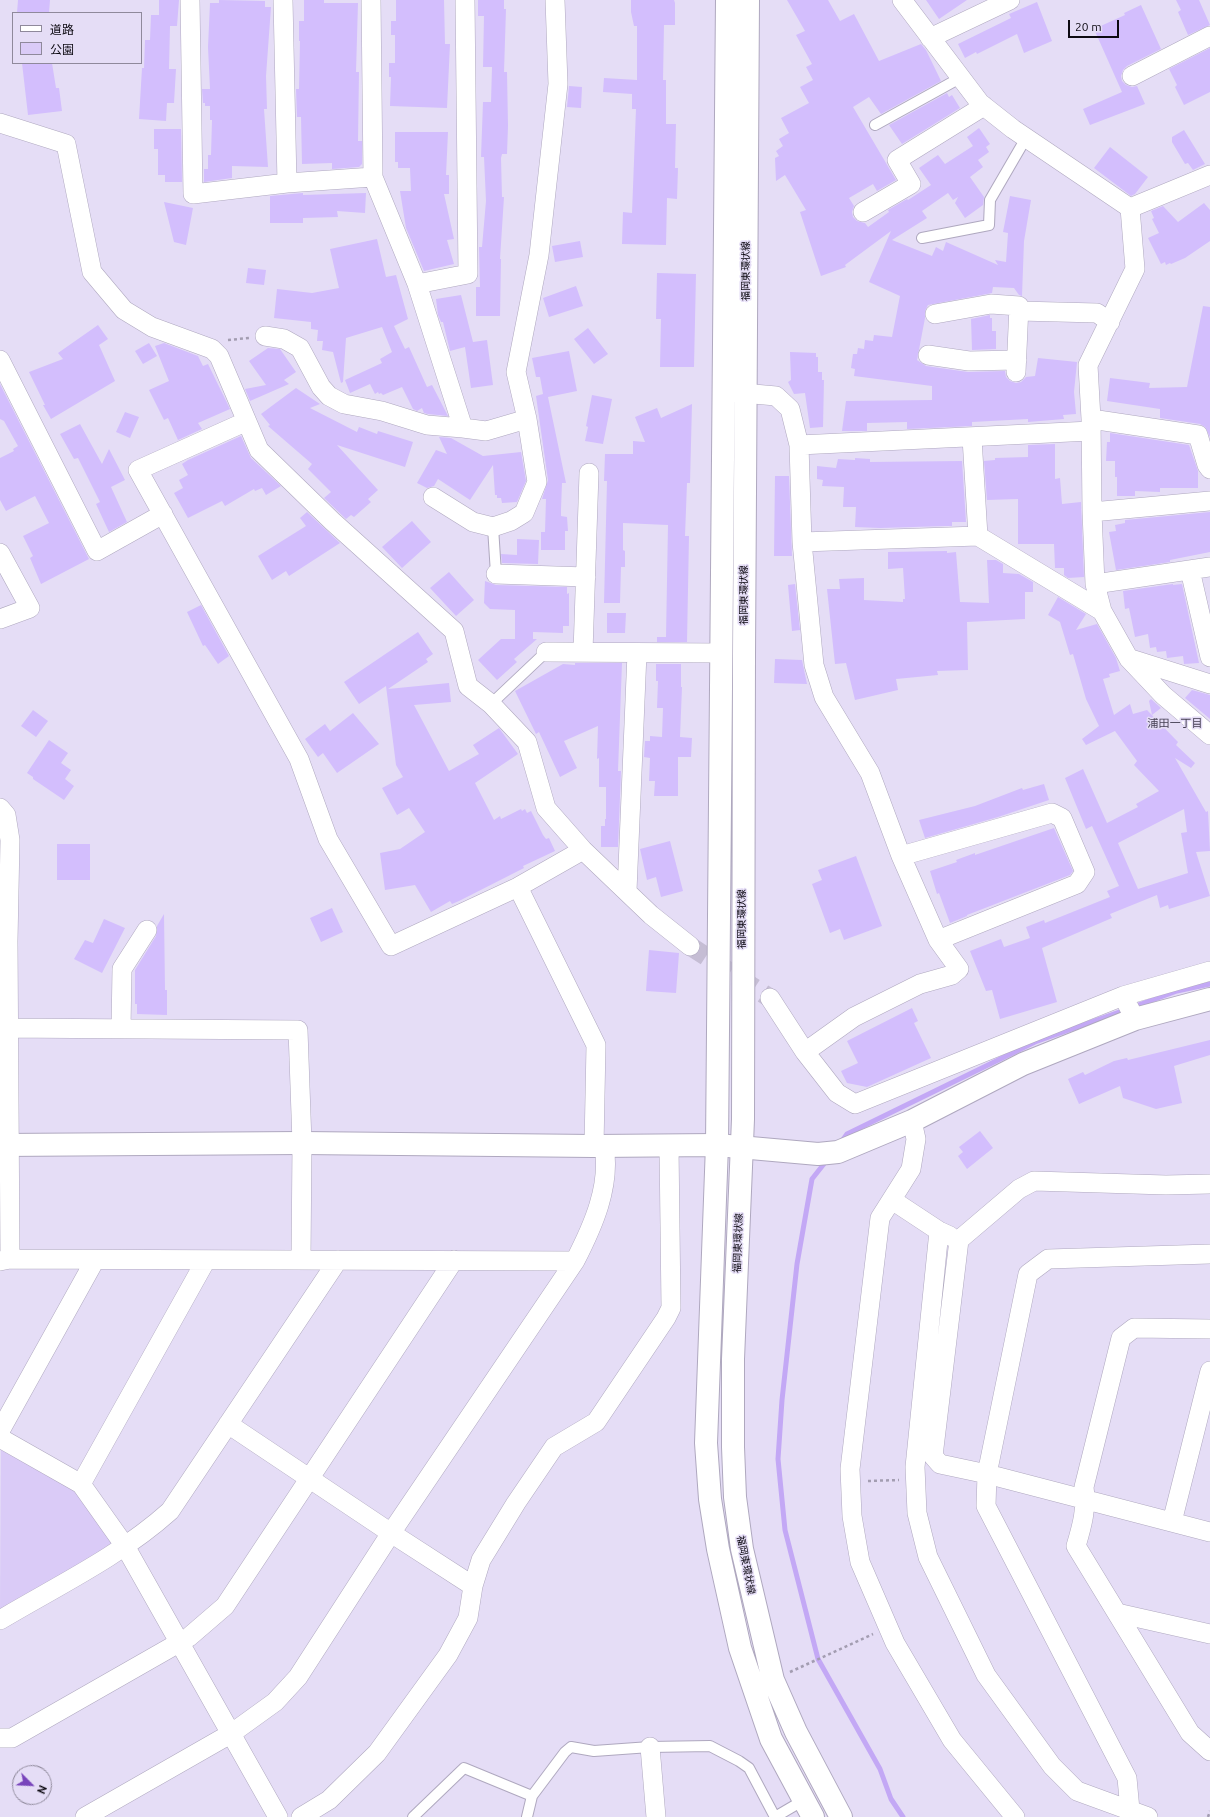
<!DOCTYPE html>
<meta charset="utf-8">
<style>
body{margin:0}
#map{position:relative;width:1210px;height:1817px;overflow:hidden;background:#e5ddf6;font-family:Ubuntu,"Noto Sans JP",sans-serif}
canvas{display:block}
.legend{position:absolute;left:12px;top:12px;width:130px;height:52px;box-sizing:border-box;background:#e5ddf6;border:1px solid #8f899b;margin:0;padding:5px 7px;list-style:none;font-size:12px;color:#0d0a12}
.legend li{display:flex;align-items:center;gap:8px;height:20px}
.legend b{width:20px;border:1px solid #8f899b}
.north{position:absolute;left:12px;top:1765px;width:40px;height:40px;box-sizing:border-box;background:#e5ddf6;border:1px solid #8f899b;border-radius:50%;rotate:114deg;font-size:11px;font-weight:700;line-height:16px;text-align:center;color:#0d0a12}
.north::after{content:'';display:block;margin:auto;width:14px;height:18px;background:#7844bb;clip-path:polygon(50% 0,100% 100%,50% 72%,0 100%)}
.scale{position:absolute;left:1068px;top:20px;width:51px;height:18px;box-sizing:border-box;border:2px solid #0d0a12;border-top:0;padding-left:5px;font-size:12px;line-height:14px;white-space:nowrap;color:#0d0a12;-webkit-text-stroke:3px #e5ddf6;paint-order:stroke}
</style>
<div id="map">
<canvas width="1210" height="1817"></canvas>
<ul class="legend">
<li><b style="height:5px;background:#fff"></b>道路</li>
<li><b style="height:11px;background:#dacbf7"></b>公園</li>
</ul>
<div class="north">N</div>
<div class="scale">20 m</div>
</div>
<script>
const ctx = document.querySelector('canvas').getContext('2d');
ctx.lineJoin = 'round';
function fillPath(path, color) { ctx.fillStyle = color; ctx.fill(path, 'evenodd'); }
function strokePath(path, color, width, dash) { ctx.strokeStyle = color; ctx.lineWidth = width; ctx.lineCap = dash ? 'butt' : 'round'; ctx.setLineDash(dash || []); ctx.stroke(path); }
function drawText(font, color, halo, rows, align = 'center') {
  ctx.font = font + ' Ubuntu,"Noto Sans JP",sans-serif'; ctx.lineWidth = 3; ctx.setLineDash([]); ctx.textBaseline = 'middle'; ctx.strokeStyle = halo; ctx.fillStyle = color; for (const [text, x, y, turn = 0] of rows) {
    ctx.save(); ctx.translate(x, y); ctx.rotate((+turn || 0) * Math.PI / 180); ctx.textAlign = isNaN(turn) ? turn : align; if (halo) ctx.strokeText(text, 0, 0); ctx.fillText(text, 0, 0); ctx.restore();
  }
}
fillPath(new Path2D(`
 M1,1450h8l68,38 36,55 -6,6 -107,61z`), '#dacbf7');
strokePath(new Path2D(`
 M1133,1007l44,-16 33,-7
 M842,1141l5,-7 188,-92 90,-32
 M827,1160l-15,19 -15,85 -15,136 -4,59 7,71 33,129 62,110 11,30 12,18`), '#c3a8f5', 5);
fillPath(new Path2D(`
 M18,0h32l-1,13h-32z
 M159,0h20l-2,26h-7l-1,43h7l-2,34h-7l-1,18 -27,-2 3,-51h2l1,-28h5l1,-25h8z
 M219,0l46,1v6h6l-5,69 1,33h-3l4,58 -36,-1v12l-28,4v-13h4v-14h3l1,-35h-2v-14h-5v-3h-2l-1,-14h8l-2,-42 2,-44h9z
 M304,0h20v3h34l-2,69h3l-1,69h4v23l-3,3 -27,2v-6l-30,1 -1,-47h-4l-1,-28h3l1,-48h-1v-20h5z
 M396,0h48l1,44h5l-3,64 -57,-2 1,-29h-2v-14h6v-28h-4v-14h5z
 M478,0h26v9h2l-2,63h3l1,54 -1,28h-5l-1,4 1,39h2l-4,62h1l-1,57h-24v-29h4l-1,-40h3l4,-46 -2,-44h-3l2,-55h8l1,-35h-9l1,-51h-6z
 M631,0h43l1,3v22h-11l-1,55h3v44h10l-1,44h3l-1,31 -10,-1 -1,47 -44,-1 1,-32 9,1 4,-104h-4v-15l-29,-2 1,-14 33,2v-54h-3l-3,-14z
 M787,0h41l12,21 14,-7 25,47 42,-17 5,6 15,31 -60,33 -12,-17 -16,10 43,73 -19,11 -4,-7 -24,14 5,8 -2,6 1,5 4,4 8,2 3,4 21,-15 -1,-2 19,-11 1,1 23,-15 -12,-17 19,-13 7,9 28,-18 -6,-9 12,-9 11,16 -4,3 3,5 -11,8 5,7 -13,10 14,20 -1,8 -18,13 -10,-15 3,-6 -5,3 -5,-7 -26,18 5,7 -35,22 40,16 4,-9 7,4 3,-9 52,23 -3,-5 11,2 2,-29 -5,-1 7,-36 21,4 -7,41 -2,55 -3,-1 -5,-7 -21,-1 -1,6 -64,12 -3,6v7l-8,42 9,6 42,6 37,-1 1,6 4,4 6,2 5,-1 5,-5 9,-1 3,-18 39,4 -3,30 2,22 -13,1 1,4 -36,3v-3l-56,3v4l-65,3v-7l-40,1v8h-25l4,-30 86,-1v-14l-78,-10 1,-7 -4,-1 2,-14h4l1,-6 6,1 1,-9 8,1 1,-6 18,2 8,-41 -31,-14 22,-51 -46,34 1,2 -25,9 -21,-64 6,-2 -21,-35 -9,6 -1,-23 4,-2 -3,-5 7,-5 -4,-7 10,-6 -8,-15 28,-15 -9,-16 13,-7 -7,-13 6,-3 -16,-29 9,-4z
 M926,0h41l-28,19z
 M1176,0h23l11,25 -22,10 -10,-23 3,-2z
 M1037,2l15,39 -28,12 -7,-19 -40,20 -1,-2 -11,6 -7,-14 53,-26 -2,-4z
 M1141,5l20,44 -34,17 -4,4 -2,6 1,5 4,4 6,2 5,-1 8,18 -55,21 -7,-16 39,-17 -28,-63 31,-14 -1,-2z
 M1210,48v44l-26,13 -9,-18 2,-2 -8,-16z
 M22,63h30l4,25h3l3,23 -34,4z
 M569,86l13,1 -1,21 -14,-1z
 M947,93l2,4 3,-2 8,13 -58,36 -13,-19z
 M154,129h27l1,53h-17v-7h-7v-26h-4z
 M1184,130l21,34 -12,6 -5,-7 -3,1 -13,-22v-5z
 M395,132h53l-2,43h3v19h-5l10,45 -7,1 7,24 -30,7 -18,-43 -6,-37h11l-1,-23h-12v-6h-3z
 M1110,147l38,30 -13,17 -4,2 -37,-28z
 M303,193v2l63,-2 -1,20 -28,-2 1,6 -35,1v5h-33v-27z
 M164,202l29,6 -7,37 -12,-3z
 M1204,203l6,7v31l-25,17 -14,6 -1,-1 -4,2 -1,-3 -4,2 -13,-26 11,-5 -7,-14 2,-1 -3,-7 12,-5 15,16z
 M377,239l9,38 10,-2 12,44 -14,7 11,23 4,-2 18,40 5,-2 16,31 -20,-2 -4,-1 -2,-5 -5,3 -4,-2 -11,-22 -19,8 -2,-2 -2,1 -1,-2 -3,2 -5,-10 -20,9 -5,-13 37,-17 -2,-4 12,-7 -10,-25 -36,11 -3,44 -2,1 -8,-31 -11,-2 1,-9h-6l1,-11 -7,-1v-7l-37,-4 3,-29 35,4 27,-5 -9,-39z
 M580,241l3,16 -28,5 -3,-16z
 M248,268l18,2 -2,15 -18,-2z
 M657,273l39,1 -2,93h-34l1,-48h-5z
 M576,286l7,20 -34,11 -6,-19z
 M461,295l12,47 14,-2 6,45 -22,3 -6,-41 -15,4 -7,-29h-2l-3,-7 -2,-16z
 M1203,306l7,1v130l-5,-10 -5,-3 -40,-6v-9l-53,-8 3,-23 40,5 -1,5 38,-1z
 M990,315v3h2v13h4v18l-24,1 -1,-31z
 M98,325l10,14 -9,6 16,36 -64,38 -8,-14h2l-16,-33 34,-13 -5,-6z
 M588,328l20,26 -14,10 -20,-25z
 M149,343l8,13 -14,8 -8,-13z
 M164,343l34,13 5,10 5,-2 22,45 -32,14 4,6 -24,11 -10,-22 -4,2 -15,-30 20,-9 -14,-35z
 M268,348l12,1 16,23 -12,8 5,4 -39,17 -5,-12 21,-4 -17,-24z
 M569,351l8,40 -29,6 18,86h-4l-1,26v7l6,1 1,14h-3v19h-24v-18h4l1,-33h-4l6,-19 -12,-84 7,-2 -3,-17h-4l-4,-19z
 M790,352l26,1v4h2v15h4v8h2l-1,47 -13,1 -5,-35 -11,1 -6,-12 3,-2z
 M0,384l89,175 -48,25 -11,-26 3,-2 -10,-20 26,-13 -14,-27 -29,15 -6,-11v-42l14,-7 -1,-2 5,-3 -14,-25 -4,-2z
 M296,388l24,16 -10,4 47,24 2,-5 18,7 1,-3 35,11 -8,25 -68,-22 41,45 -10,9 3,3 -17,15 -3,-2 -5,4 -22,-21 7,-6 -23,-23 4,-5 -44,-38 2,-1 -9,-11z
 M592,395l20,4 -9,45 -18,-3 3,-14 -2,-1z
 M692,404l-2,79h-3l-2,53h4l-2,106h-30v-5h9l2,-112 -45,-2v27l2,1v16h-4l-1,36h-16l3,-122h-3l1,-27h28v-13l12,1 -10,-25 22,-9 4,10z
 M125,412l14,5 -9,21 -14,-6z
 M80,424l22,40 7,-15 16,31 -14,7 16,35 -18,10 -13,-28 4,-2 -22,-44 -4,1 -14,-25z
 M1110,433l79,12 9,26v17h-38v4l-25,-1v5h-18v-19h-2v-16h-9l1,-19h3z
 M241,436l10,22 30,28 -15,9 -4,-7 -7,3 -1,-2 -29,17 -3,-5 -34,17 -14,-25 9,-5 -4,-8 9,-5 -6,-11 6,-4z
 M439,437l12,1 32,18 38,-4 5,29 -9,21 -15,1 -1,-5h-4v-3h-2l-2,-30 -23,35 -32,-21 -4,7 -7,2 -10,-5 19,-33 11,4z
 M1055,444v35l5,-1 2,26 19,-2 3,75 -16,1 -4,-3v-7h-9l-1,-24h-36v-45l-31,1 -3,-39 11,-1v-2l33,-1v-12z
 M855,458l15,1v3l92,-1 4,61h-14v4h-7l-65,2 -25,-1 1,-20h-13l1,-20 -22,-1 1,-6 -6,-1v-13l19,2 2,-9 17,1z
 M775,476h14l3,80h-18z
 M307,512l33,31 -51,33 -3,-5 -14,9 -14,-24 48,-30 -6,-8z
 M1210,512v40l-40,8v2l-54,8 -7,-38 7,-1 -1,-6 10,-2v-3z
 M412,521l19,21 -29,26 -20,-21z
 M517,539l22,1 -1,24 -36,-1 -1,-9 16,1z
 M947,551v2l9,-1 4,50 29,1 -2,-43h9l7,4v9l16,1 14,8v10h-8v27l-58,3 1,48 -31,1 1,4 -42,4 2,11 -43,10 -9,-37 -11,1 -8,-75h13l-1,-10 25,-1v22l39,2v-3h2l-2,-31 -15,1v-17z
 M449,572l25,28 -18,16 -26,-28z
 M485,581l11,4 71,2v7l2,-1v33h-6v7l-30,-1v7h4l-23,20 3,3 -20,18 -19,-20 23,-21h14v-29l-25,-1 -6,-6z
 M795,584l5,46 -8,1 -4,-46z
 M1173,584v1l9,-1 17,79 -15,1 -1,-8 -16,2 -1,-7 -9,1 -1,-5 -6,1 -2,-14 -13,3 -6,-29 -4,1 -2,-18z
 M1058,597l28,17 -10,16 21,-6 19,34 4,13 -11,3 1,3 -7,2 11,36 16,-11 3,10 14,-4 31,32 -2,3 19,18 -4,5 -16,-10 31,54 2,-1 2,40 -14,1 14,44 -41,13 -1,-4 -8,3 -3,-13 -47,19 2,4 -70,30 15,54 -57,17 -8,-29 -6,1 -16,-40 31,-12 3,8 26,-9 -4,-11 18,-7 1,3 65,-26 -3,-6 12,-5 -27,-60 -6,3 -21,-51 18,-9 24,54 31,-16 -2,-3 23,-13 -25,-26 3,-4 -22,-30 -29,14 -4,-6 17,-13 -13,-27 -13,-45 -3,1 -10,-33 -12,-7zM1184,809l3,23 -6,1 7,40 -50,16 -20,-46z
 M201,605l28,51 -11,8 -13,-19 -2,1 -16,-34z
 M607,613h19l-1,20h-18z
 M418,632l15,22 -7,5 2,3 -40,27 61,-6 2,19 -37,3 35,66 30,-17 -6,-9 26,-17 19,26 -43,29 19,37 6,-4 1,3 20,-10 1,2 3,-2 2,4 4,-2 12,24 3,4 3,-1 6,13 -32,15 1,2 -65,33 -7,3 -2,-3 -19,11 -16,-27 -30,5 -5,-37 20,-4 25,-17 -16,-24 -12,7 -15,-27 21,-11 -7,-12 -10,-79 -27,18 -15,-22z
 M775,659l27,1 5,24 -33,-1z
 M575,663h47l-4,108h3l-3,76h-17v-21h4v-7h1v-32h-7v-29l-2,1 1,-33 -34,15 13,27 -17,9 -21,-45 -3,2 -21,-43 48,-27 12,1z
 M656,664h25v23h1l-2,50 12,1 -1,19h-13v39h-24l1,-15h-6l1,-23 -6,-1 1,-16h5v-5l12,1 1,-29h-6l1,-27h-2z
 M1192,690l18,5v24l-25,-21z
 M1151,699l10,9 -9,7 -3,-14z
 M33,710l15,11 -12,16 -15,-11z
 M353,713l26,31 -42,29 -14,-20 -5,4 -13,-18 20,-15 5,7z
 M49,740l19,13 -7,10 10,7 -6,9 9,7 -10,14 -31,-21v-2l-6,-4z
 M1044,784l5,16 -51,17 -73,21 -6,-18 56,-14 47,-18 1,2z
 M1054,828l19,43 -3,4 -103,40v1l-17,7 -11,-30 -2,1 -7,-23 27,-9 -1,-2 19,-7v2z
 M670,841l13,50 -22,6 -5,-20 -9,3 -7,-31z
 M57,844h33v36h-33z
 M856,856l26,70 -38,14 -4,-11 -10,4 -18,-49 10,-4 -4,-10z
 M332,908l11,24 -22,10 -11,-24z
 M164,914l1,76h2v25l-30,-1v-10h-2v-34l21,-34 1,-10z
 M104,919l21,9 -23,45 -28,-14 11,-19 8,3z
 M649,950l30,3 -3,40 -30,-2z
 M912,1008l6,13 -4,2 17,35 -64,29 -20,-4 -6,-12 17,-8 -11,-22z
 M1210,1040v15l-36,11 8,37 -26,6 -33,-11 -3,-12 -41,18 -11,-25 15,-7 2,3 29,-14 13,-3 1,2z
 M980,1131l13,17 -26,21 -9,-13 5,-4 -4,-5z`), '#d3befd');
strokePath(new Path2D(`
 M690,946l80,52`), '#c5bdd4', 19, [19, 10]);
const lane = new Path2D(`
 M875,125l85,-47
 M922,238l67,-13 1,-25 36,-62
 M493,527l3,47
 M491,704l55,-52
 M413,1817l51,-49 68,28
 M527,1817l5,-21 33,-44 6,-5 23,4 56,-4 60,-1 29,15 10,7 26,49 29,-17`);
const street = new Path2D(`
 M190,0l3,194 94,-11 86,-6
 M283,0l4,183
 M371,0l2,177 44,107 46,144 23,3 41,-12
 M902,0l78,103 33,26 117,79
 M930,38l80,-38
 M1132,76l78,-40
 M0,123l66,21 26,128 32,38 28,17 60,22 7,7 40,94 73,71 122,110 14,55 23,18 36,38 19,66 37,42 68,65 39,31
 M1130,208l5,61 -47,96 3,54 1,93 3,72 7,27 27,48 34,36 47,40
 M1130,208l80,-33
 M863,212l48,-28 -14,-24 87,-54
 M417,284l51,-10 -3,-274
 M1019,311l78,2 13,9
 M935,314l56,-10 28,2 -3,66
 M265,336l19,3 16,9 21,39 8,9 15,8 38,7 45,14 36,3
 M928,355l41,6 48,-1
 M0,360l97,191 66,-37
 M731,392l45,4 14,13 9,36 3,97 12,123 10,32 46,76 31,83 37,84 21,29 -7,6 -32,9 -66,33 -49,35
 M1091,419l107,16 9,30 3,4
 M245,422l-107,48 161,289 29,80 63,107 127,-59 65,-37
 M972,438l6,98
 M799,445l292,-14
 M433,497l40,25 20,5 18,-6 13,-8 13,-31 -10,-63 -11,-47 23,-117 19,-171 -3,-84
 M1092,512l118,-11
 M802,542l176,-6 124,75
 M0,553l30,55 -30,11
 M1190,570l20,87
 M496,574l90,3
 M1095,584l115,-17
 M546,652l176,1
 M583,652l6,-179
 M1131,659l79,25
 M0,808l6,7 4,25 -2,101 2,318
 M901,856l151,-43 10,5 23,54 -8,12 -139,56
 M518,887l78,158 -2,101
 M627,891l10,-238
 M1123,996l87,-25
 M770,998l35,54 32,41 18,11 268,-108 12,23
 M0,1028l298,2 4,113 -1,117
 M121,1029l1,-60 25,-39
 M912,1121l4,18 -5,30 -31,49 -30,251 2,47 8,46 35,81 57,97 63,77
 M1210,1184l-44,1 -132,-4 -15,8 -60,51 -26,216 7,8 47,10 223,58
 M892,1200l47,31 11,5
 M939,1231l-24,236 2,46 11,44 58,118 66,91 25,25 71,26
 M0,1261l10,-2 565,2
 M1210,1329l-76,-1 -13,10 -37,149c3,21 -2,39 -8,59l114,187 20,18
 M228,1424l163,109 82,53
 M0,1431l95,-171
 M0,1438l81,46 44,62 153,271
 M81,1484l125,-224
 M1172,1522l38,-151
 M1117,1613l93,21
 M0,1620c57,-34 120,-64 170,-109l168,-251
 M0,1738h12l177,-101 36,-31 229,-346
 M650,1747l6,70
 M1130,1810l-3,-32 -141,-272 1,-32 41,-200 20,-15 162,-5
 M85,1817l147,-84 43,-31 23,-25 93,-144 184,-272c18,-35 36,-75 29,-115
 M301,1817l28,-17 48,-47 71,-98 20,-37 5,-32 8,-26 35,-57 38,-56 42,-25 70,-104 5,-10 -2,-162`);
const secondary = new Path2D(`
 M0,1145l302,-2 292,3 123,-1 101,9 20,-2 74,-31 111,-57 112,-45 75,-20`);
const primary = new Path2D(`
 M727,0l-10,1145 -11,298 4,56 8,50 22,99 31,91 42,78
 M748,0l-4,654 -1,465 -10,240v88l2,50 7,52 31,131 23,52 45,85`);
strokePath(lane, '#afa8bf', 12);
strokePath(street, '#afa8bf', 20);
strokePath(secondary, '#afa8bf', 24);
strokePath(primary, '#afa8bf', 24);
strokePath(new Path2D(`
 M228,340l21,-2
 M868,1481l31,-1
 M790,1672l83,-38
 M1208,1817l2,-6`), '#a39db1', 2.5, [3, 3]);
strokePath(lane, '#fff', 10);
strokePath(street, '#fff', 19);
strokePath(secondary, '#fff', 22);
strokePath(primary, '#fff', 22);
drawText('10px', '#0d0a12', '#e5ddf6', [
 ["福岡東環状線",746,271,-90],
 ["福岡東環状線",744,595,-90],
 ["福岡東環状線",742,919,-90],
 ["福岡東環状線",738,1243,-88],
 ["福岡東環状線",746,1565,79]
]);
drawText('11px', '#443e52', '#e5ddf6', [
 ["浦田一丁目",1175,723]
]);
</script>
